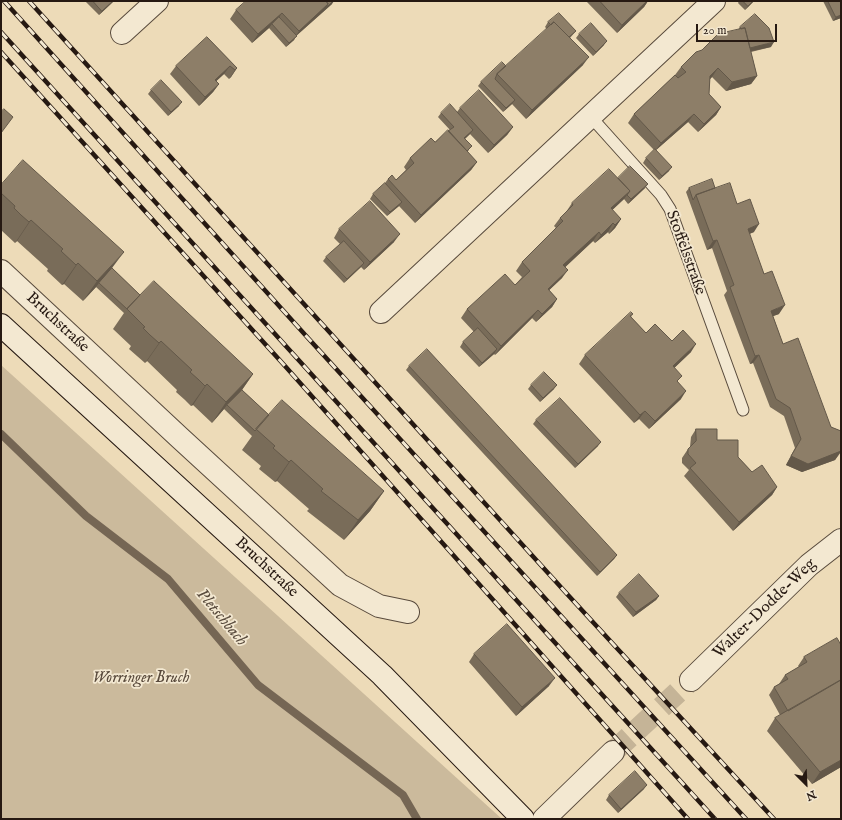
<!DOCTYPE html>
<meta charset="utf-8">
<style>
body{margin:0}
#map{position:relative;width:842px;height:820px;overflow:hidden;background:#eddbb8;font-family:"IM FELL English",serif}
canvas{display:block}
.frame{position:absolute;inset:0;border:2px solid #261912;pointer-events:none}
.north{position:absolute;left:786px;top:764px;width:40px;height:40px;-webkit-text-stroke:3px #f3e8d1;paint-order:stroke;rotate:156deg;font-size:11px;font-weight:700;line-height:16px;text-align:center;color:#261912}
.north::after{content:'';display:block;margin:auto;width:14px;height:18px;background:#261912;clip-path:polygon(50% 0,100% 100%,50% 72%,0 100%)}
.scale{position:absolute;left:696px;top:24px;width:81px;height:18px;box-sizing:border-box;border:2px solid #261912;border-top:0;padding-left:5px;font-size:12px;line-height:14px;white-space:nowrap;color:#261912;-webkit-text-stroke:3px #f3e8d1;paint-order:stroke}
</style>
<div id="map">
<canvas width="842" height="820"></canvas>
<div class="frame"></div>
<div class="north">N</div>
<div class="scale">20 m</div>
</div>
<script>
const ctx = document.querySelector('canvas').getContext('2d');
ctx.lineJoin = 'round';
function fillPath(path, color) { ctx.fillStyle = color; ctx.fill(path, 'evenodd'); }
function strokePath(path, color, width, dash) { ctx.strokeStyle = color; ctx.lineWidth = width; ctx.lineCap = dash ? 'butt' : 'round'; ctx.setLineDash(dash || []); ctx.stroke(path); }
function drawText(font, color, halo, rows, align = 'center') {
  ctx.font = font + ' "IM FELL English",serif'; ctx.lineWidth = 3.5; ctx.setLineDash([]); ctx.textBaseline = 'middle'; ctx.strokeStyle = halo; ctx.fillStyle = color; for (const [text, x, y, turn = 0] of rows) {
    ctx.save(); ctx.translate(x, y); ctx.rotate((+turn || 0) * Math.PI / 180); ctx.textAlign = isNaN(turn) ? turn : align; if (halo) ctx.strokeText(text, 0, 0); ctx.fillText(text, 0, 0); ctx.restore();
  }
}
fillPath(new Path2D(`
 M1,365l501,454h-501z`), '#cbba9c');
strokePath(new Path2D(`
 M1,434l85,82 82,63 90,106 145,110 14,24`), '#756654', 8);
strokePath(new Path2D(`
 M613,752l78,-72`), '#c5b497', 22, [22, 11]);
const lane = new Path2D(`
 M591,117l70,78 9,14 73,201`);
const street = new Path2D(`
 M122,33l35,-32
 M1,271l179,167 160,147 39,21 29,6
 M381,312l333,-311
 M691,680l118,-115 32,-25
 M544,819l69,-67`);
const secondary = new Path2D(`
 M1,325l381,350 141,144`);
strokePath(lane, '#584a3c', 13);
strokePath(street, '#584a3c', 24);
strokePath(secondary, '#261912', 24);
strokePath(lane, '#f3e8d1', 11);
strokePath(street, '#f3e8d1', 22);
strokePath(secondary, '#f3e8d1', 22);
const rail = new Path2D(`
 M4,1l304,337 438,481
 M29,1l539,594 206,224
 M1,32l714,787
 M1,52l284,314 403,453`);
strokePath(rail, '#261912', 4.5);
strokePath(rail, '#f3e8d1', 3, [9]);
fillPath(new Path2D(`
 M85,1h29l-15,14z
 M586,1h62l-4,6 -27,26z
 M739,1h15l-9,9 -7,-7z
 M823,1h18v17l-8,3z
 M332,4l-36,32 -2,4 -8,7 -17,-19 -17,15 -22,-24 6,-9z
 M548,22l28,9 -6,7 13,27 -57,54 -14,-15 -9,8 -25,-26 3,-4 25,-16 41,-37 -2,-2z
 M740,27l31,20 -20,5 6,24 -6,8 -25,7 -14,-14 -2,2 -1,15 12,13 -5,8 -18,17 -10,-10 -32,28 13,21 -10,9 -16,-17 3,-5 8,-8 -26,-27 6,-9 41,-39 6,-8 21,-17 36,-20z
 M579,34l25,11 -11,11 -17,-18z
 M207,37l30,31 -6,9 -2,2 -5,-5 -8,7 3,3 -6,8 -14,14 -29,-32 6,-8z
 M151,90l28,16 -11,10 -20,-22z
 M460,108l53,19 -6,8 -19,18 -18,-19 -5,5 4,11 -2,2 10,10 -6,8 -56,53 -16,-17 -12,10 -17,-17 3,-5 12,-11 3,-4 8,1 10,-10 -2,-3 6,-9 25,-16 15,-12 -12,-13 3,-4 16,-1z
 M618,178l27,10 -17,16 -4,-5 -12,11 9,9 -6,9 -6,6 -1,-2 -13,11 -2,-2 -28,26 -3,11 -13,12 8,9 -5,8 -16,15 -4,-4 -37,37 -1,-1 -15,13 -19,-20 3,-5 11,-10 -13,-14 6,-9 48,-24 7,-8 -6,-6 6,-9 34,-34 -2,-2 6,-8 6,-6 6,-9z
 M1,185l111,83 28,27 113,79 -11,16 27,25 115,76 -14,20 -26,29 -37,-29 2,-2 -32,-28 -2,1 -16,-13 2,-3 -19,-16 10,-14 -28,-27 -12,14 -19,-18 -2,1 -6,-6 -9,-8 1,-2 -30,-29 -2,2 -16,-14 2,-3 -18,-17 11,-16 -28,-26 -13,14 -19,-17 -2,1 -15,-14 1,-2 -31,-28 -2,2 -14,-13z
 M689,188h26l22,16 17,28 -5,2 30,80 -6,2 10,28 48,83 10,4v21l-6,8 -33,12 -16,-7 9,-17 -11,-32 -14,-9 -17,-44 -3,1 -26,-69 3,-4 -15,-43 -5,2 -21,-58z
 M339,229l55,13 -30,28 -3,-3 -17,16 -21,-22 3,-4 14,-13 -6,-6z
 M633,314l-2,3 15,16 26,8 19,11 -17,16 4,14 3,17 -32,30 -10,-10 -5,4 -55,-59 6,-9z
 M409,366l208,189 -3,4 -17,17 -191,-206z
 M531,385l23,4 -14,13 -12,-13z
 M536,420l62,26 -23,22 -42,-44z
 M696,429l21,11 21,17 14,15 25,15 -5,8 -39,36 -49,-55 5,-6 -7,-7v-5l6,-9 2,-2 1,-10z
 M619,593l40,3 -3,4 -23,17 -17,-20z
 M837,638l4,129 -29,17 -45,-53 8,-13 5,-3 -11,-20 5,-8 5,-3 6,-9 14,-8 -1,-1 6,-9z
 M474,654l75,32 -33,30 -47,-54z
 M644,789l-26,24 -12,-13 3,-5z`), '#796c59');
fillPath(new Path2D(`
 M113,1h1l-15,14 3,-4z
 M334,1l-2,3 -36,32 -2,4 -8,7 3,-4 5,-4 5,-8 29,-27z
 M647,1h1l-4,6 -27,26 5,-8z
 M753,1h1l-9,9 3,-4z
 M282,13l-6,9 -4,2 -3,4 -17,15 6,-9z
 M841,15v3l-8,3 3,-4z
 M607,41l-3,4 -11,11 3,-4z
 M774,42l-3,5 -28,6 3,-4z
 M589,57l-6,8 -57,54 6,-9z
 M230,66l-6,8 -15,14 6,-8z
 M237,68l-6,9 -2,2 6,-9z
 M718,68l-6,9 -8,8 6,-9z
 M757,76l-6,8 -25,7 6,-9z
 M219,84l-6,8 -14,14 6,-9z
 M515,100l-3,4 -9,8 3,-4z
 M182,102l-3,4 -11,10 3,-4z
 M721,107l-5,8 -18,17 6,-8z
 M694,114l-6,8 -33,29 6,-8z
 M513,127l-6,8 -19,18 6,-8z
 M473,130l-3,4 -9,8 3,-4z
 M477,162l-6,8 -56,53 6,-8z
 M672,167l-3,4 -10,9 3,-4z
 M648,184l-3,4 -17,16 3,-5z
 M630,191l-6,8 -19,18 6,-9z
 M402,202l-3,4 -12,10 3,-4z
 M621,219l-6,9 -6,6 6,-9z
 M31,220l-14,21 -2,2 14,-21z
 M613,223l-5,9 -13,11 6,-8z
 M759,224l-5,8 -12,5 6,-8z
 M599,232l-6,9 -35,33 5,-9z
 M400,234l-6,8 -30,28 6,-8z
 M717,240l-5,8 -5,2 6,-9z
 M124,252l-15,20 -10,11 -3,4 -13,14 14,-20z
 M78,263l-14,21 -2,1 14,-20z
 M364,263l-3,4 -17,16 3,-4z
 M568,270l-6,8 -20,19 6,-8z
 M557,299l-5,8 -16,15 6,-8z
 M785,305l-6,9 -14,5 6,-8z
 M538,310l-6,8 -37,37 6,-9z
 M161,341l-14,20 -2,2 14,-20z
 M696,344l-5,8 -24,23 6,-9z
 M497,349l-3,5 -15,13 3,-4z
 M759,355l-6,8 -3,1 5,-8z
 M253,374l-14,20 -12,11 -3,4 -12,14 14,-21z
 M207,384l-14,21 -2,1 14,-20z
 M557,385l-3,4 -14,13 3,-4z
 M686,391l-5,8 -32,30 6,-8z
 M645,411l-6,8 -5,4 6,-8z
 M601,442l-3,4 -23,22 3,-4z
 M841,451l-6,9 -33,12 -16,-7 5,-9z
 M291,460l-14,21 -2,1 14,-20z
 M777,487l-5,8 -39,36 6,-9z
 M384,491l-14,20 -26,29 14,-20z
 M617,555l-3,4 -17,17 3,-4z
 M659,596l-3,4 -23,17 3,-5z
 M555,678l-6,8 -33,30 6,-9z
 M841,760v7l-29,17 8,-12z
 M647,785l-3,4 -26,24 3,-4z`), '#635849');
const building = new Path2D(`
 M93,1h20l-11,10z
 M246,1h80l2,3 -29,27 -17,-18 -24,21 -22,-24z
 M326,1h7l-7,7 2,-4z
 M600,1h47l-25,24z
 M743,1h10l-5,5z
 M828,1h13v14l-5,2z
 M559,13l17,18 -7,6 -15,-15 -3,3 -3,-3z
 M755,14l14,14 5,14 -24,6 -5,-20 -4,1 -1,-2z
 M279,17l18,19 -8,7 -17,-19z
 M554,22l35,35 -57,53 -35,-36z
 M591,23l16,18 -11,11 -17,-18z
 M745,28l12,48 -25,6 -14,-14 -8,8 -1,18 12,13 -17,17 -10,-10 -33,29 -27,-29 41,-39 3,3 8,-6 -5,-5 15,-15 6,-2 16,-16z
 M207,37l30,31 -2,2 -5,-4 -15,14 4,4 -14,13 -29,-31z
 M502,62l4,4 -9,8 -2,5 20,21 -9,8 -25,-26z
 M161,80l21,22 -11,10 -20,-22z
 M479,90l34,37 -19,18 -34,-37z
 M450,104l23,26 -9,8 8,8 -5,5 -19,-20 6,-4 -13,-14z
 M4,109l9,8 -12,16v-21z
 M448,130l29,32 -56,53 -33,-36 4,-4 4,5 18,-17 -4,-5 21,-20 4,4z
 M655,149l17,18 -10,9 -16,-18z
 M23,160l101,92 -27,29 -19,-18 -2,2 -15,-14 2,-2 -32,-29 -2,2 -8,-7 -7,-7 1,-2 -14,-13v-8z
 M630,166l18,18 -17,15 -4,-4 3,-4 -12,-13z
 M609,169l21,22 -19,17 10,11 -6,6 -2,-2 -12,12 -2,-3 -36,33 5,5 -20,19 9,10 -15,15 -4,-4 -37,36 -34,-37 38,-35 10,11 15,-14 -8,-9 41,-41 -3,-3 13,-13 -1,-2z
 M712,179l3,9 -19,7 -3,5 -4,-12z
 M385,183l17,19 -12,10 -17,-18z
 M730,183l7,21 13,-5 9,25 -11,5 16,45 8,-3 13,34 -14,6 12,33 15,-6 33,89 10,4v20l-33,13 -17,-8 10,-17 -11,-31 -14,-9 -17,-44 -4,1 -25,-69 4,-2 -17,-45 -4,1 -17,-46z
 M370,201l30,33 -30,28 -31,-33z
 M344,241l20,22 -17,16 -21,-22z
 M112,268l28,27 -13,14 -28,-26z
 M154,281l99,93 -27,28 -19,-18 -2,2 -6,-6 -9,-8 2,-2 -31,-29 -2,2 -9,-8 -7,-7 2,-1 -18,-18z
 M631,312l2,2 -3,2 16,17 9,-9 17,17 11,-11 13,14 -23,22 9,10 -5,5 9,10 -31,30 -10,-10 -5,4 -55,-60z
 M478,328l19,21 -15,14 -19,-21z
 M427,349l190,206 -17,17 -191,-206z
 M544,372l13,13 -14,13 -12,-13z
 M242,390l27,25 -14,16 -28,-26z
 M560,398l41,44 -23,22 -42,-44z
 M282,400l102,91 -26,29 -37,-29 2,-2 -32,-29 -2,2 -16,-14 2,-2 -19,-17z
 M696,429h21v11h21v17l14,15 10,-7 15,22 -38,35 -49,-54 6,-5 -8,-9v-5l8,-8z
 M639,574l20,22 -23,16 -17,-19z
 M507,624l48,54 -33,29 -48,-53z
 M837,638l4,7v35l-53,31 -14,-24 14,-8 -3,-4 22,-13 -3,-5z
 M841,680v80l-21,12 -45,-54z
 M635,771l12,14 -26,24 -12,-14z`);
fillPath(building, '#8d7e68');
strokePath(building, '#635849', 1);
drawText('16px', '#261912', '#f3e8d1', [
 ["Stoffelsstraße",685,253,70],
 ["Bruchstraße",57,323,43],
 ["Bruchstraße",266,568,43],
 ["Walter-Dodde-Weg",765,609,-44]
]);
drawText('italic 16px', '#58493b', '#f3e8d1', [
 ["Worringer Bruch",141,679]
]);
drawText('italic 17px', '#5a4c3e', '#f3e8d1', [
 ["Pletschbach",221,618,50]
]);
</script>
